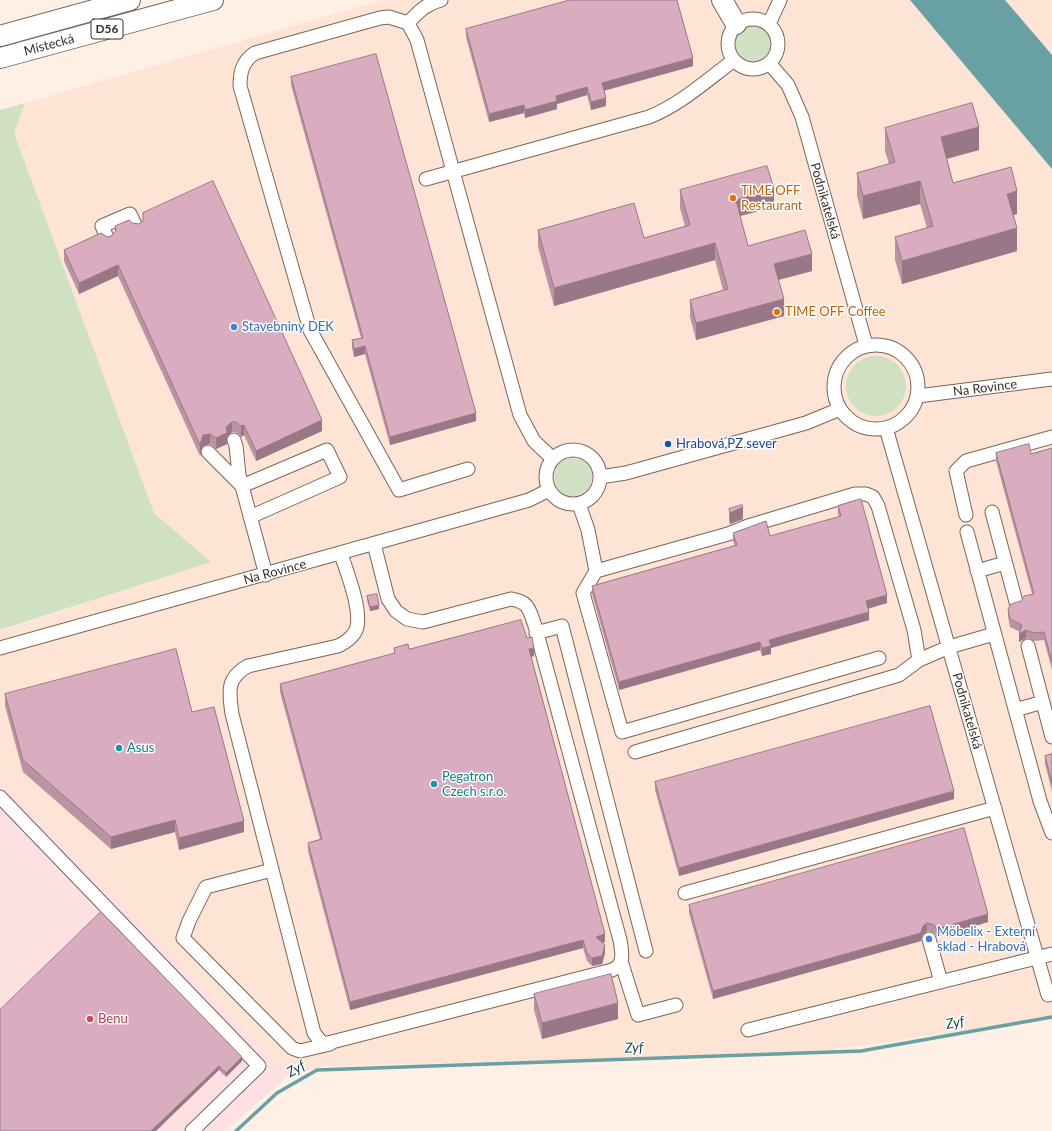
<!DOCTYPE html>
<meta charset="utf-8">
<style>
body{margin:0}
canvas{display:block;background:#fff0e6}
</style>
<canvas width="1052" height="1131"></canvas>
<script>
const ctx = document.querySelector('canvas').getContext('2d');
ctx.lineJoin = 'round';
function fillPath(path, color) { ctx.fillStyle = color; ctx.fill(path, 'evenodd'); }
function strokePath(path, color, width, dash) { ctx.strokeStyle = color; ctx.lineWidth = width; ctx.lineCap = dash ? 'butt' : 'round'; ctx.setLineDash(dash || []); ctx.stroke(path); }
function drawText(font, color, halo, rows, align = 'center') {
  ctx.font = font + ' Lato,sans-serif'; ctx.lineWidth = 3; ctx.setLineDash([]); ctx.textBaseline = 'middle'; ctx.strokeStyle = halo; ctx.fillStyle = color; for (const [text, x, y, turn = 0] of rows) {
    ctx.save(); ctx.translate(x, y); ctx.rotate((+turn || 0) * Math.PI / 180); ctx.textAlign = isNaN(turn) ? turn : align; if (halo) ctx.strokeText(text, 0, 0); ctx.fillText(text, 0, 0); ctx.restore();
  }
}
fillPath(new Path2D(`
 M0,776l290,299 -66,56h-224z`), '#fde1e1');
fillPath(new Path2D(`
 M383,0h669v1018l-250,36 -476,12 -36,9 -290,-299v-145l210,-69 -56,-49 -140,-380 11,-30z`), '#fee4d4');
fillPath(new Path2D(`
 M735 44a18 18 0 1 1 36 0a18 18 0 1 1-36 0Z
 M25,103l-11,30 140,380 57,49 -211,68v-520z
 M846 386a30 30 0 1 1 60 0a30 30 0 1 1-60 0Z
 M554 477a19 19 0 1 1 38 0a19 19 0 1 1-38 0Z`), '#cfe0c3');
fillPath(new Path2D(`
 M910,0h95l47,55v114z`), '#68a0a4');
strokePath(new Path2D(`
 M236,1131l41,-38 40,-23 544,-19 191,-34`), '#68a0a4', 3.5);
const minor = new Path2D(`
 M728 44a25 25 0 1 1 50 0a25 25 0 1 1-50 0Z
 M408,23c10,-11 18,-19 33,-23
 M769,24l11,-24
 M769,63l19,22 14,32 64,228
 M426,179l223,-62c32,-13 57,-36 85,-57
 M108,240l-6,-14 28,-12 6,13
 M834 387a42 42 0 1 1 84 0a42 42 0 1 1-84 0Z
 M918,396l134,-17
 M886,428l162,567
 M234,440l2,6 3,29 27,100
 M546 477a27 27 0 1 1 54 0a27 27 0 1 1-54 0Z
 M208,452l34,34 85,-36 13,27 -90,40
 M468,469l-69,21 -89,-160 -70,-244c0,-15 3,-25 15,-33l125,-35 9,-1 19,6 9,17 103,375 14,26 18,17
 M600,477l26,-4 180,-50 34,-14
 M579,504l9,26 8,41 -13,22 39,139 257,-74
 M992,512l24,90
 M966,515l-10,-44 10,-10 86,-24
 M967,532l73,269 12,32
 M341,554c6,19 20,53 16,73 -2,9 -11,15 -19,19l-90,20c-22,12 -19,26 -16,48l82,319 8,10h6l284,-73c13,-5 10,-18 8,-30l-85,-314c-6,-17 -6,-24 -24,-27l-88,23 -16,-3 -11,-8 -8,-12 -14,-55
 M596,571l132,-37 20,-8 107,-32h11l7,3 5,9 36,124 5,30
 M977,571l28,-8
 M536,633l26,-7 84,325
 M1028,646l24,91
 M0,648l529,-148 20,-10
 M1015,710l28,-8
 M635,752l264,-77 20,-15 30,-13 45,-13
 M0,797l259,269 -67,65
 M272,870l-66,17 -17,34 -6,17 109,110 8,3 30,-7
 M685,893l310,-85
 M929,939l12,43
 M621,961l17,54 38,-10
 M748,1030l304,-76`);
const highway = new Path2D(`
 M722,0l14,24
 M0,36l130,-36
 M0,58l213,-58`);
strokePath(minor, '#7a6557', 15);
strokePath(highway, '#7a6557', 22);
strokePath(minor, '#fff', 13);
strokePath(highway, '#fff', 20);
fillPath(new Path2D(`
 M466,29l227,37 -89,25 2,15 -15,4 -4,-15 -30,9v5l-32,9 -1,-5 -35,9 -23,-85z
 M291,77l185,344 -86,24 -25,-91 -11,3 -2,-9v-8l9,-2 -70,-253z
 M885,128l94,22 -32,9 6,24 64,31 -4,1 4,36 -115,33 -7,-24v-23l32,-9 -7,-24 -57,15 -6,-23v-23l32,-9 -4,-13z
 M680,190l94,17 -34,9 8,30 64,25 -34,9 6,36 -88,24 -6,-23v-17l33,-10 -8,-30 -161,46 -16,-59v-17l106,8 41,-12 -5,-18z
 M115,226l207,205 -66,30 -12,-26 -3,2 -5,-5h-4l-5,6v6l-11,5 -6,-5 -7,2 -3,10 -82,-180 -39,18 -15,-33v-11l43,-13 4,-1 4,-5z
 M1052,448v222l-8,-30 -10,1 -8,-3 -7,4 1,-10 -10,-5 -2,-10v-8l24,-15 -36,-133v-8l35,1z
 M838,506l49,97 -19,6 1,11 -98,28v6l-9,2 -2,-6 -141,40 -27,-96v-8l143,-40 -2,-5v-8l37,3 69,-19 -1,-3z
 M729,509l14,10 -13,5 -1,-4z
 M367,596l12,13 -9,2 -3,-11z
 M527,638l7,18 -3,1 74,285 -3,1 3,10 -3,11 -10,2 -5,-5 -4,-13 -233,62 -42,-159v-8l12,-4 -40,-147v-8l114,-30v-6l15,1z
 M5,694l187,18 52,120 -65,18 -4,-18 -64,17 -88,-77 -18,-66z
 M1052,754v37l-7,-27v-8z
 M655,782l299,17 -275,77 -24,-86z
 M689,905l299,17 -51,15 -3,-4 -7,-2 -4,3 -2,7 -208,58 -24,-86z
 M534,994l84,25 -76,20 -8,-29z
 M0,1010l242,51 -16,16 -7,-7z`), '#bb94a4');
fillPath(new Path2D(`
 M693,58v8l-91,25v-8z
 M587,87v8l-30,9v5l-32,9v-8l31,-14z
 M606,98v8l-15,4v-8z
 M524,105v8l-35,9v-8z
 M979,127v23l-38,10v-23z
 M920,181v23l-57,15v-23z
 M774,189v18l-38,10v-17z
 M1017,191v23l-10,3v-23z
 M1017,228v23l-115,33v-23z
 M715,243v17l-161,46v-18z
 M812,254v17l-38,10v-17z
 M118,265v11l-39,18v-11z
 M784,299v17l-88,24v-17z
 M365,346v8l-11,3v-8z
 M476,413v8l-86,24v-8z
 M322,420v11l-66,30v-10z
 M232,422v10l-5,6v6l-11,5v-11z
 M244,425v10l-3,2v-11z
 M210,434v10l-7,2 -3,10v-11l3,-10z
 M743,507v12l-13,5v-11z
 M887,595v8l-21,6v-8z
 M379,605v4l-9,2v-4z
 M869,612v8l-98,28v6l-9,2v-8l7,-8z
 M1026,630v8l-7,4v-8z
 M760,642v8l-141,40v-8z
 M534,648v8l-5,1v-8z
 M954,791v8l-275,77v-8z
 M175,820v12l-64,17v-12z
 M244,821v11l-65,18v-12z
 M988,914v8l-51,15v-8z
 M927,923v8l-4,3 -2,7 -208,58v-8l210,-65z
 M605,934v8l-9,3v-8z
 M583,940v8l-233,62v-8z
 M605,945v8l-3,11 -10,2v-8z
 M618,1003v16l-76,20v-16z
 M242,1057v4l-16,16v-4z
 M219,1066v4l-63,61h-5z`), '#987886');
const building = new Path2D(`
 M570,0h107l16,58 -91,25 4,15 -15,4 -4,-15 -31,9 1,5 -32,9 -1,-5 -35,9 -23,-85z
 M376,54l100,359 -86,24 -25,-91 -11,3 -2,-9 11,-2 -72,-261z
 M972,103l7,24 -38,10 12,46 58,-16 6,24 -10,3 10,34 -115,33 -7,-24 38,-11 -13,-45 -57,15 -6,-23 38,-11 -10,-34z
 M767,166l7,23 -38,11 12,46 57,-16 7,24 -38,10 10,35 -88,24 -6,-23 38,-11 -13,-46 -161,45 -16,-58 96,-27 10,35 46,-13 -10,-35z
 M213,181l109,239 -66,31 -12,-26 -3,1 -5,-4h-4l-6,5 1,6 -11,5 -6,-4 -7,1 -3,10 -82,-180 -39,18 -15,-33 37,-17 6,4 4,-1 5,-5 -1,-5 14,-6 3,3 7,1 4,-3v-8z
 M1029,444l2,10 21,-6v214l-8,-30 -10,1 -8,-3 -7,4 3,-9 -12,-6 -2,-10 3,-5 10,-3 3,-5 10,-2 -38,-141z
 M861,499l26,96 -21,6 3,11 -100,28 2,6 -9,2 -2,-6 -141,40 -27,-96 145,-41 -4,-12 33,-12 4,15 71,-20 -3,-10z
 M742,505l1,2 -13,6 -1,-4z
 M377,594l2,11 -9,2 -3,-11z
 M521,620l6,18 5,-1 2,11 -5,1 76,285 -9,3 9,8 -3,11 -10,2 -5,-5 -4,-13 -233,62 -42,-159 14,-4 -42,-155 115,-31 -1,-5 14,-4 1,5z
 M176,649l16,63 22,-5 30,114 -65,17 -4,-18 -64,17 -88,-77 -18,-66z
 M930,706l24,85 -275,77 -24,-86z
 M1052,754v29l-7,-27z
 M964,828l24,86 -51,15 -3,-4 -7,-2 -4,3 -2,7 -208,58 -24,-86z
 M101,912l141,145 -16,16 -7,-7 -68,65h-151v-121z
 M611,974l7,29 -76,20 -8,-29z`);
fillPath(building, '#d9acbf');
strokePath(building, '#987886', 1);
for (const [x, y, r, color] of [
 [733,198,4,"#e8710a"],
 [777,312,4,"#e8710a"],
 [234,327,4,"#3f7fe0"],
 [668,444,4,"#1a4fb4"],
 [119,748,4,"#0f9aa8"],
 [434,784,4,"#0f9aa8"],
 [929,939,4,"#3f7fe0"],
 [90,1019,4,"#e0444e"]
]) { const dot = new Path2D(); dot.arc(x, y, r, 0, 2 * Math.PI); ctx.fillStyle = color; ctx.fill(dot); strokePath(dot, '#fff', 1.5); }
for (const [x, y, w] of [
 [107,29,32]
]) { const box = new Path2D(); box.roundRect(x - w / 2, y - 10, w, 20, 3); ctx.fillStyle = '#fff'; ctx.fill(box); strokePath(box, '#3a302a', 1); }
drawText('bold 12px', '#3a302a', null, [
 ["D56",107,29]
]);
drawText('13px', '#3a302a', '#fff', [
 ["Místecká",49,45,-15],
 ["Podnikatelská",825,201,74],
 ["Na Rovince",985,388,-7],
 ["Na Rovince",275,572,-15],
 ["Podnikatelská",967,711,74]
]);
drawText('13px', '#c56008', '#fff', [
 ["TIME OFF",741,191],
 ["Restaurant",741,206],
 ["TIME OFF Coffee",785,312]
], 'left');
drawText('13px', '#366cbe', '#fff', [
 ["Stavebniny DEK",242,327],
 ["Möbelix - Externí",937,932],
 ["sklad - Hrabová",937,947]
], 'left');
drawText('13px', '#164399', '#fff', [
 ["Hrabová,PZ sever",676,444]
], 'left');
drawText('13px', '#0d838f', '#fff', [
 ["Asus",127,748],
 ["Pegatron",442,777],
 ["Czech s.r.o.",442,792]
], 'left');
drawText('13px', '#be3a42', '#fff', [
 ["Benu",98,1019]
], 'left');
drawText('italic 14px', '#14484b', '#fff', [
 ["Zyf",955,1023,-10],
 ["Zyf",634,1048,-2],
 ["Zyf",296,1069,-30]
]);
</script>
